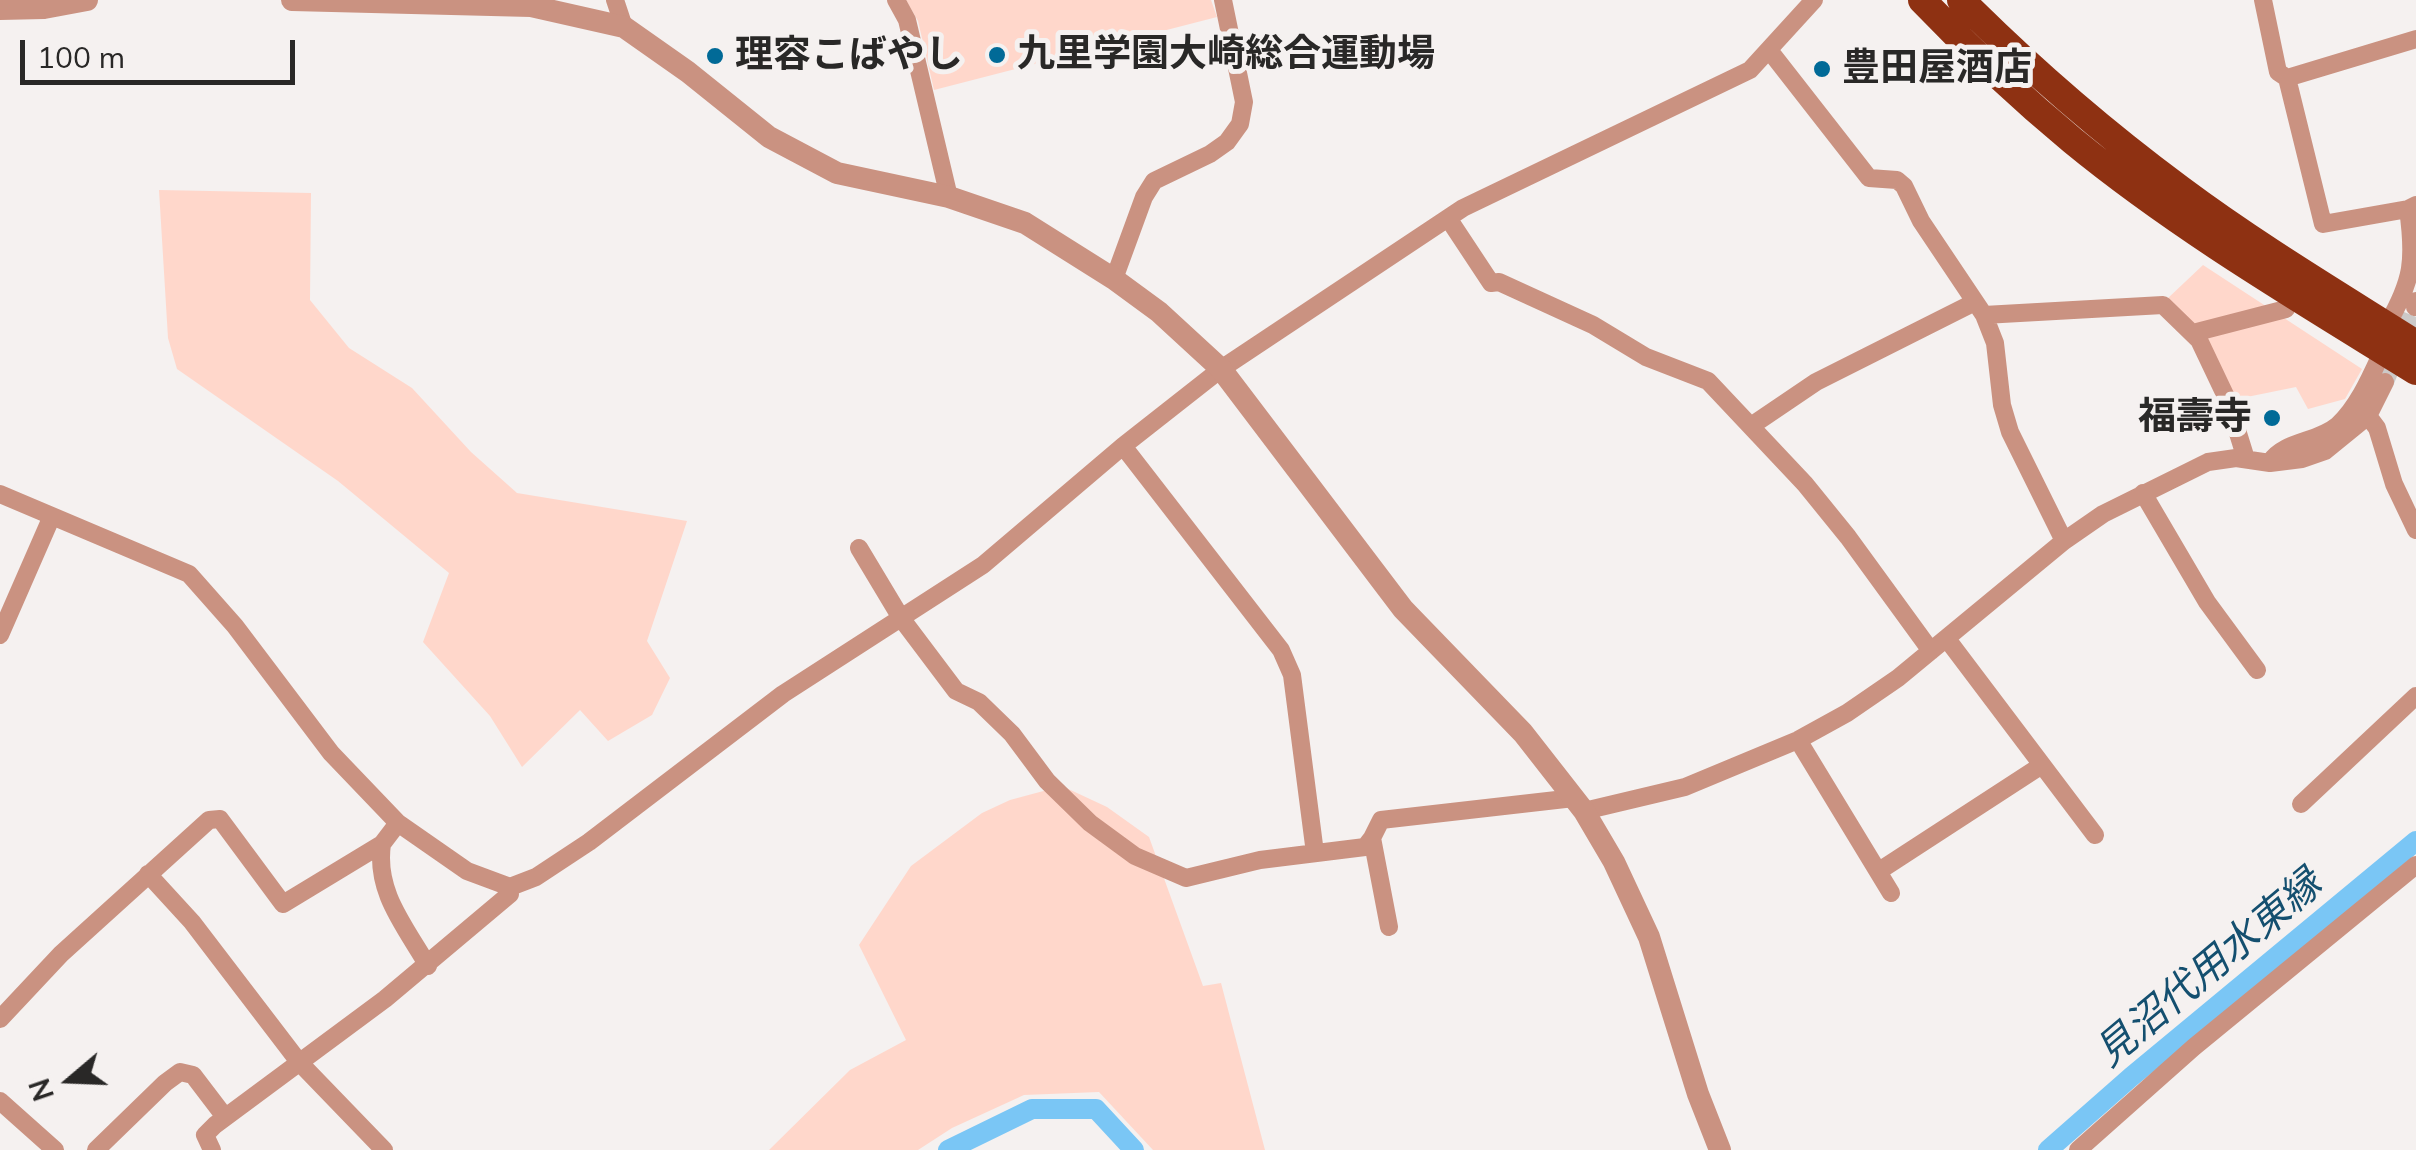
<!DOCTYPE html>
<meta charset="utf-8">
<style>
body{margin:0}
#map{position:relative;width:2416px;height:1150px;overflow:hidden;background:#f5f1f0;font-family:Mulish,sans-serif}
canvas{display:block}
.north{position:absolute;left:20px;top:1030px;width:100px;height:100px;-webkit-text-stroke:8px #f5f1f0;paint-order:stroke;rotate:251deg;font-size:28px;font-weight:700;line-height:40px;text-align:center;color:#292827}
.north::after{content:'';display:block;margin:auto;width:35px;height:45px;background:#292827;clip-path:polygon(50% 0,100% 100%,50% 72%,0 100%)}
.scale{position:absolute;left:20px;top:40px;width:275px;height:45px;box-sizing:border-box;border:5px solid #292827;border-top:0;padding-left:12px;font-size:30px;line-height:35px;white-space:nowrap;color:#292827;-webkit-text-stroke:8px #f5f1f0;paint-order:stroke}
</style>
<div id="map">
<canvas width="2416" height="1150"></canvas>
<div class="north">N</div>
<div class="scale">100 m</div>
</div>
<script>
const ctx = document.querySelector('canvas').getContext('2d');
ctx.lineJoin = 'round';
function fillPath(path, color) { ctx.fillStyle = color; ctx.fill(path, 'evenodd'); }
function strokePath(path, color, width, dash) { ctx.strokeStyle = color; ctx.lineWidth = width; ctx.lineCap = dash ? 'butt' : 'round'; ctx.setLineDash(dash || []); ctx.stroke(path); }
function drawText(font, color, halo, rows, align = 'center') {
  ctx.font = font + ' Mulish,"Noto Sans JP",sans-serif'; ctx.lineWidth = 10; ctx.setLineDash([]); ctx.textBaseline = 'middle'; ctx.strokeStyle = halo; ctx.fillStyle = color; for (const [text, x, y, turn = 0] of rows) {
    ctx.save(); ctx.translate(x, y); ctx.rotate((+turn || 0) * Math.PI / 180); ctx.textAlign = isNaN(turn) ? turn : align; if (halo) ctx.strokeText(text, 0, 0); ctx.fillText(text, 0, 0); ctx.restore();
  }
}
fillPath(new Path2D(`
 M906,0h305l6,17 -283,73 -16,-69z
 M159,190l152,3 -1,107 39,48 63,40 59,64 46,41 170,28 -40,120 23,37 -18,37 -44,26 -28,-31 -58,57 -32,-51 -67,-74 26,-69 -111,-92 -161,-112 -9,-31z
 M2203,265l159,104 -17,30 -37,10 -12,-22 -64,13 -65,-101z
 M1062,786l45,21 42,30 54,149 18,-3 44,167h-112l-54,-58 -75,3 -72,33 -34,22h-149l81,-80 56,-30 -47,-95 52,-79 71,-53 28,-13z`), '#ffd7cb');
strokePath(new Path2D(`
 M948,1150l84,-41h64l38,41
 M2048,1150l83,-73 285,-236`), '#7ac6f5', 20);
strokePath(new Path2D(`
 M2385,382l30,-75`), '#ccc9c8', 18, [18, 9]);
strokePath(new Path2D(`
 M615,0l9,27
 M896,0l11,20 42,177
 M2263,0l15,72 9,6
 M2416,39l-129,39 36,146 85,-15 8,-4
 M1769,50l100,128 28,2 7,6 17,35 63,94 11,28 7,62 8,27 54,109
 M1448,218l43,65 8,-1 94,43 53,32 62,24 97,103 43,53 83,114
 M1114,279l30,-82 10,-16 56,-27 17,-12 13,-18 4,-22 -21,-102
 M2415,307l1,-6
 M1984,315l179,-10 36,35 29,61 18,58
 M2387,325c26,-45 28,-65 21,-116
 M2193,333l93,-24
 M2368,416l9,12 17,56 22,46
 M1751,426l65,-44 159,-80
 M1123,446l158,204 11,25 23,178
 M2270,462c15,-22 47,-19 68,-37 21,-20 33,-49 45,-75
 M2143,493l64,109 50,68
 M0,494l189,80 46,52 96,127 67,70 69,48 43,16 26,-10 53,-35 194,-148 200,-129 140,-119 98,-77 242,-161 287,-138 64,-70
 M859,548l42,70 55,73 23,11 33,32 35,47 43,42 45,33 51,22 74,-18 105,-13 7,-9
 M0,635l52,-119
 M1947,639l148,196
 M1798,740l93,153
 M2301,804l115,-108
 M1584,811l101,-24 113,-47 49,-27 51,-35 166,-137 39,-27 105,-52 28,-4 34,5 32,-4 23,-8 43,-35 17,-34
 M382,844c-7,48 23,82 46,122
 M1879,871l163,-106
 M148,874l44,48 107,140 85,88
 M1389,927l-17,-89 9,-18 193,-22
 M0,1019l61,-65 148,-134 11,-1 63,85 99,-60 16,-21
 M0,1101l55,49
 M96,1150l69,-67 15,-11 13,3 32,42
 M212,1150l-7,-15 10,-10 170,-126 125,-105v-7
 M2078,1150l116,-103 222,-182`), '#ca9281', 18);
strokePath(new Path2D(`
 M292,0l239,6 93,21 64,45 81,65 68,36 112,24 76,26 89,56 45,33 62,57 182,240 120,124 61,78 30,51 35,75 49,157 22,56
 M0,9l44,-1 43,-8`), '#ca9281', 22);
strokePath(new Path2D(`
 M1922,0c48,50 98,97 151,141 106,87 227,158 343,230
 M1961,0c68,68 142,132 219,189 75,56 157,105 236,155`), '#8e3112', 28);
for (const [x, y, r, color] of [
 [997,55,10,"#016a97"],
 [715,56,10,"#016a97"],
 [1822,69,10,"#016a97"],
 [2272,418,10,"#016a97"]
]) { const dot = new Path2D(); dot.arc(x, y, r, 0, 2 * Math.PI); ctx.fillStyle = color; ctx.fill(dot); strokePath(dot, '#f5f1f0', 4); }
drawText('bold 38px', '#292827', '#f5f1f0', [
 ["九里学園大崎総合運動場",1017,55],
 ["理容こばやし",735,56],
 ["豊田屋酒店",1842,69],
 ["福壽寺",2252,418,"right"]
], 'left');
drawText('italic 40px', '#144f6f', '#f5f1f0', [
 ["見沼代用水東縁",2209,969,-40]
]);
</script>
